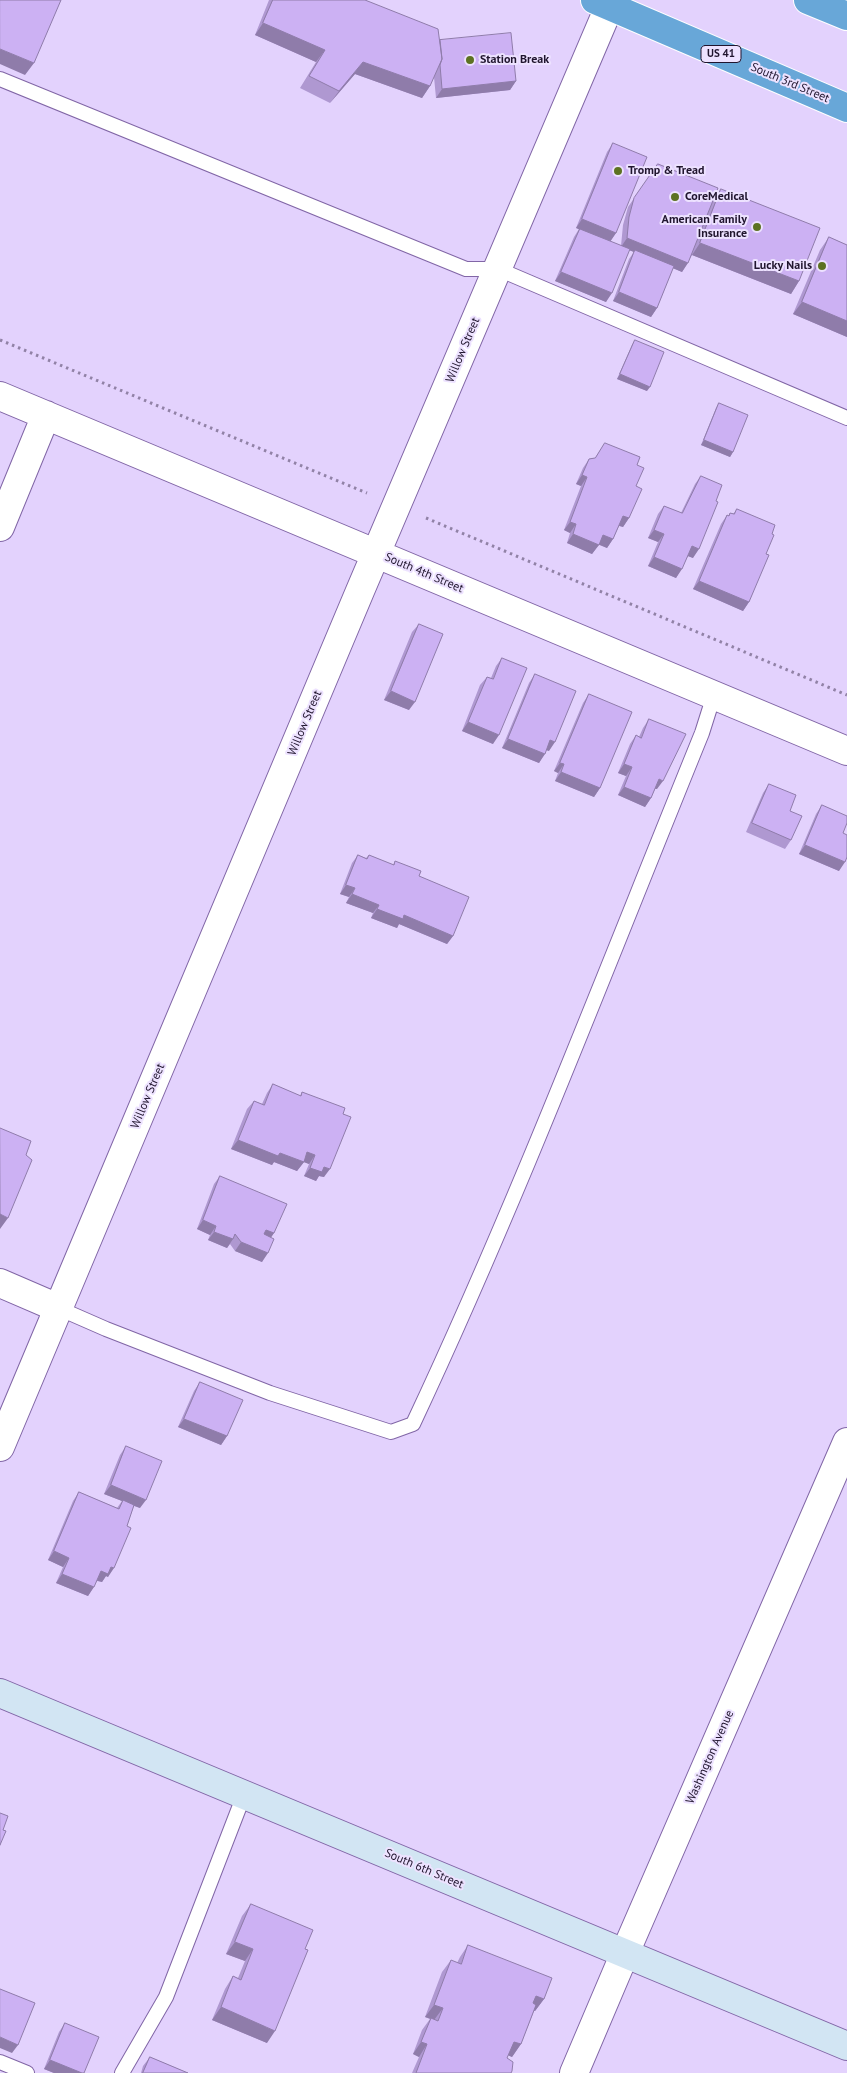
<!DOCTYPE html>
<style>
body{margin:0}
canvas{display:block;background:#e3d2fd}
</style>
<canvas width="847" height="2073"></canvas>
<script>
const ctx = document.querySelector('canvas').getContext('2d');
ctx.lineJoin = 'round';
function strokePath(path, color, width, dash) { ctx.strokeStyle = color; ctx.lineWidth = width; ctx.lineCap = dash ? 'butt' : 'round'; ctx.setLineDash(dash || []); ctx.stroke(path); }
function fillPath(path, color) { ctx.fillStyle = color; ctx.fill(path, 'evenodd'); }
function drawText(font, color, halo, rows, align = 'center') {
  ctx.font = font + ' "PT Sans",sans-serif'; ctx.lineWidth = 4; ctx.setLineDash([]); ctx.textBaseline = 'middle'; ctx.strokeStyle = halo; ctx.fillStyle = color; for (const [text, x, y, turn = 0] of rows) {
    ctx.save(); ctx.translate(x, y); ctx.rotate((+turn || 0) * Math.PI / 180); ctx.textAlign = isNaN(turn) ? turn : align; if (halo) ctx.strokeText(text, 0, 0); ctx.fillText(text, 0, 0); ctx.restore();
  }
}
const lane = new Path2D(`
 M0,79l466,190h32l349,149
 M58,1308l48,21 164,64 121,39 22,-8c106,-226 195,-460 289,-691l12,-38
 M0,2062l27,11
 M122,2073l44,-76 78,-202`);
const street = new Path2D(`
 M0,396l847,355
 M0,527l46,-112
 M0,1283l58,25
 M0,1447l360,-856 252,-591
 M574,2073l51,-120 222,-511`);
const secondary = new Path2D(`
 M0,1693l847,353`);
const highway = new Path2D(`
 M595,0l252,108
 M808,0l39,16`);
strokePath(lane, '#8166a6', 16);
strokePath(street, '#8166a6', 30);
strokePath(secondary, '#8166a6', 30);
strokePath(highway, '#fff', 30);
strokePath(new Path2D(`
 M0,340l367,153
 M426,518l421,177`), '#9182a6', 3, [2.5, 4]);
strokePath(lane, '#fff', 14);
strokePath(street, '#fff', 28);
strokePath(secondary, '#d2e5f3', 28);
strokePath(highway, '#68a7d8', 28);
fillPath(new Path2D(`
 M269,0h96l151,81 -6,9 -74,8 -2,-21 -4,9 -8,12 -67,-24 -25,29 -30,-15 16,-26 -61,-27z
 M613,143l3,90 -6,8 11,5 2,-21 5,-18 30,-43 56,35 7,-10 78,92 -8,13 -99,-39 -10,17 -9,-4 -16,40 -6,9 -38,-16 16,-42 5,-7 -5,-2 -23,52 -51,-21 19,-44 5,-8 -3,-1 31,-76z
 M829,237l18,8v92l-54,-23 27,-64z
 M635,340l12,51 -30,-12 15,-34z
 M719,403l14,49 -3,5 -29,-12 15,-37z
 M605,443l32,22 -1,21 -7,32 -6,9 -4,-1 -6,13 -6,9 -8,-4 -7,10 -25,-11 3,-10 -6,-3 17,-44 -5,-2 7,-16 6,-9 6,-1z
 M701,476l-8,82 -5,-2 -12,22 -28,-12 10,-24 -10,-4 10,-24 6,-8 17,7 14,-29z
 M737,509l35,25 -6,20 -17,48 -6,9 -50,-22 28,-65 6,-9 1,1 2,-3 3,1z
 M419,624l-10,86 -25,-10 28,-68z
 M502,658l-9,86 -31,-13 18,-46 7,-8 4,1 5,-12z
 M535,674l14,77 -3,-1 -7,13 -37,-15 27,-65z
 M589,694l11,94 -6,9 -39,-16 3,-8 -4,-2 29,-68z
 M649,719l8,70h-2l-4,9 -6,9 -27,-12 8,-19 -8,-3 12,-29 6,-9 3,2 4,-9z
 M769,784l21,27 1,29 -6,9 -39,-17 17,-39z
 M822,805l21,28 -4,38 -40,-17 17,-40z
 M358,855l8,3 3,-3 24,10 2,-4 24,15 34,60 -6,8 -48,-20 -2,4 -26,-10 2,-5 -27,-10 3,-6 -9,-3 12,-31z
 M273,1084l27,12 2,-4 41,22 -19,63 -5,-1 -3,5 -12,-5 5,-12 -5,-2 -7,9 -23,-9 -2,3 -41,-16 16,-40 7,-8 8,3 5,-11z
 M220,1176l54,57 -3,4 -9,25 -27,-11 -5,-7 -3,4 -19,-8 2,-5 -13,-6 17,-45z
 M200,1382l27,54 -6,9 -43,-18 16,-36z
 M126,1446l14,62 -6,-2 -26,71 -2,-1 -4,6 -5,-1 -9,15 -32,-13 7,-16 -15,-7 25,-59 6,-9 38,16 5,-7 -18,-7 16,-39z
 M251,1904l16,139 -55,-23 13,-31 8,-13 5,2 7,-17 -19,-7 16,-38z
 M468,1945l76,54 -9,12h-1l-13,33 -9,13 -4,-2 -1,3 4,15h-99l7,-16 -6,-3 9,-24 8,-11 -5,-2 17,-45 9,-12 6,3 3,-6z
 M65,2023l19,50h-30l-10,-4 15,-37z
 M150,2057l38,16h-47l2,-7z`), '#af98d1');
fillPath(new Path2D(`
 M263,23l62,27 -9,12 -61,-27z
 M0,49l34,14 -9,12 -25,-11z
 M363,62l67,24 -8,12 -67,-24 -25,29 9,-12z
 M516,81l-6,9 -74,8 6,-9z
 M582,219l34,14 -6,9 -34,-14z
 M627,238l61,25 -6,9 -48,-20 1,-2 -1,2 -13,-5z
 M700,243l99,38 -8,13 -99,-39z
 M561,272l51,21 -6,9 -51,-21z
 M619,292l38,16 -6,9 -38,-16z
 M802,302l45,19v16l-54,-23z
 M620,374l30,13 -3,4 -30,-12z
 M704,440l29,12 -3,5 -29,-12z
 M582,475l5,2 -6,9 -5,-2z
 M623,516l6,2 -6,9 -6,-2z
 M570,522l6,2 -6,9 -6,-3z
 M654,530l10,4 -6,8 -10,-4z
 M573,534l26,11 -7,9 -25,-11z
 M603,535l10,4 -6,9 -10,-4z
 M692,546l7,3 -6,9 -8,-3z
 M654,557l28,12 -6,9 -28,-12z
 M699,581l50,21 -6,9 -50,-22z
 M391,691l24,11 -6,8 -25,-10z
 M468,722l31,13 -6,9 -31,-13z
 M508,739l37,15 -6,9 -37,-15z
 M550,740l5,2 -6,9 -5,-2z
 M560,763l4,1 -6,9 -4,-2z
 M624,764l8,3 -6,9 -8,-3z
 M561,772l39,16 -6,9 -39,-16z
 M659,779l4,2 -6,8 -4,-1z
 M624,787l27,11 -6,9 -27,-12z
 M805,845l40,17 -6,9 -40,-17z
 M346,885l9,3 -6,9 -9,-3z
 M352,894l27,11 -6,8 -27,-10z
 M377,909l27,6 49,21 -6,8 -48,-20 -2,4 -26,-10z
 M238,1140l42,13 24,9 -7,9 -23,-9 -2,3 -41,-16z
 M307,1152l8,3 -6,9 -8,-3z
 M324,1167l6,2 -6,8 -5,-1 -3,5 -12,-5 6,-8z
 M0,1214l8,4 -8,11z
 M203,1220l13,6 -6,9 -13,-6z
 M266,1230l8,3 -6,9 -8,-4z
 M214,1232l19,7 -6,9 -19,-8z
 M241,1242l27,11 -6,9 -27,-11z
 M184,1419l43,17 -6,9 -43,-18z
 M111,1485l35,15 -6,8 -36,-14z
 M54,1551l15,7 -6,9 -15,-7z
 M111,1567l3,1 -6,9 -2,-1 -4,6 -7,-2 6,-9z
 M62,1574l32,13 -6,9 -32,-13z
 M235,1942l18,7 -8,12 -19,-7z
 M536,1996l8,3 -9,12 -8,-3z
 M434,2005l9,3 -9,12 -9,-3z
 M221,2007l54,24 -8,12 -55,-23z
 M0,2037l18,8 -6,8 -12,-5z
 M421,2042l6,2 -8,13 -6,-3z
 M514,2042l7,2 -9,13 -7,-3z
 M50,2060l32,13h-28l-10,-4z`), '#8f7caa');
const building = new Path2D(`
 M0,0h61l-27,63 -34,-14z
 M273,0h92l73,29 4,30 -12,27 -67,-24 -24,29 -30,-15 16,-26 -62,-27z
 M511,33l5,48 -74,8 -2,-24 2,-6 -2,-19z
 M613,143l34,14 -31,76 -34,-14z
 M658,164l60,24 -30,75 -61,-25 2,-21 5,-19z
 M721,189l99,39 -21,53 -99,-38z
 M580,229l50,20 -18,44 -51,-21z
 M829,237l18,8v76l-45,-19z
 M635,250l39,16 -17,42 -38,-16z
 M635,340l29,12 -14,35 -30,-13z
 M719,403l29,12 -15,37 -29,-12z
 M605,443l35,14 -3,8 7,3 -8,18 6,3 -13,29 -6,-2 -10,23 -10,-4 -4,10 -26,-11 3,-10 -6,-2 17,-45 -5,-2 7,-16 6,-1z
 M701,476l21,9 -6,16 2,1 -19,47 -7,-3 -10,23 -28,-12 10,-23 -10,-4 10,-24 18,7z
 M737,509l38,16 -3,9 2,1 -8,19 3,1 -20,47 -50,-21 28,-66 2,1 1,-3 4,1z
 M419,624l24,10 -28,68 -24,-11z
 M502,658l25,10 -28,67 -31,-13 19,-45 6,2z
 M535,674l41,17 -21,51 -5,-2 -5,14 -37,-15z
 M589,694l43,18 -32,76 -39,-16 3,-8 -4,-1z
 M649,719l37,15 -23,47 -4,-2 -8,19 -27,-11 8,-20 -8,-3 12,-29 5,3z
 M769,784l27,11 -6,16 12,5 -11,24 -39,-17z
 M822,805l25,11v7l-4,10 4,2v22l-2,5 -40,-17z
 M358,855l9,4 2,-4 25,10 1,-4 26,10 -2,5 50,21 -16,39 -49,-21 -1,4 -26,-10 2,-4 -27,-11 3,-6 -9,-3z
 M273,1084l28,12 1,-4 43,16 -2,6 8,3 -21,52 -6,-2 -2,5 -12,-4 5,-13 -8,-3 -3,10 -24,-9 -2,3 -40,-16 16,-39 10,4z
 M0,1128l31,13 -5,14 6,5 -24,58 -8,-4v1z
 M220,1176l67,28 -13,29 -8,-3 -2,4 10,5 -6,14 -27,-11 -6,-8 -2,5 -19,-7 2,-6 -13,-6z
 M200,1382l43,18 -16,36 -43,-17z
 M126,1446l36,15 -16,39 -35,-15z
 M79,1492l40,17 4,-9 11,5 -7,21 4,2 -17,40 -3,-1 -3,7 -7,-3 -7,16 -32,-13 7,-16 -15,-7z
 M0,1813l8,3 -5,14 3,1 -6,14z
 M251,1904l62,26 -8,19 3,1 -33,81 -54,-24 12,-31 8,4 12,-31 -18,-7z
 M468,1945l84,33 -8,21 -8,-3 -3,7 3,2 -15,39 -7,-2 -7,16 6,4 -1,9 -1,2h-95l11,-29 -6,-2 10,-24 7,3 5,-13 -9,-3 17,-45 10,4z
 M0,1989l35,14 -17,42 -18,-8z
 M65,2023l34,14 -15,36h-2l-32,-13z
 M150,2057l38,16h-45z`);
fillPath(building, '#ccb1f3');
strokePath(building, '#8f7caa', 1);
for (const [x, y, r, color] of [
 [470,60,5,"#5d7222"],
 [618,171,5,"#5d7222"],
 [675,197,5,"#5d7222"],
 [757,227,5,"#5d7222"],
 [822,266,5,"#5d7222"]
]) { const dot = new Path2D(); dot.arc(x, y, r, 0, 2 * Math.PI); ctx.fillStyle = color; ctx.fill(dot); strokePath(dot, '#ede2ff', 2); }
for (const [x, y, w] of [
 [721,54,40]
]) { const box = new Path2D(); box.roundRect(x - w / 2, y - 8.5, w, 17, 4); ctx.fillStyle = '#ede2ff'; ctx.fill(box); strokePath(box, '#20152e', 1); }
drawText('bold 11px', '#20152e', null, [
 ["US 41",721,54]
]);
drawText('bold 12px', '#20152e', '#ede2ff', [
 ["Station Break",480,60],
 ["Tromp & Tread",628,171],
 ["CoreMedical",685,197],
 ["American Family",747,220,"right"],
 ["Insurance",747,234,"right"],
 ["Lucky Nails",812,266,"right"]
], 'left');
drawText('12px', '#20152e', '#ede2ff', [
 ["South 3rd Street",790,83,23],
 ["Willow Street",463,350,-67],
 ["South 4th Street",424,573,23],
 ["Willow Street",305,723,-67],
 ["Willow Street",148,1096,-67],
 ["Washington Avenue",710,1757,-66],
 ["South 6th Street",424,1869,23]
]);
</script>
